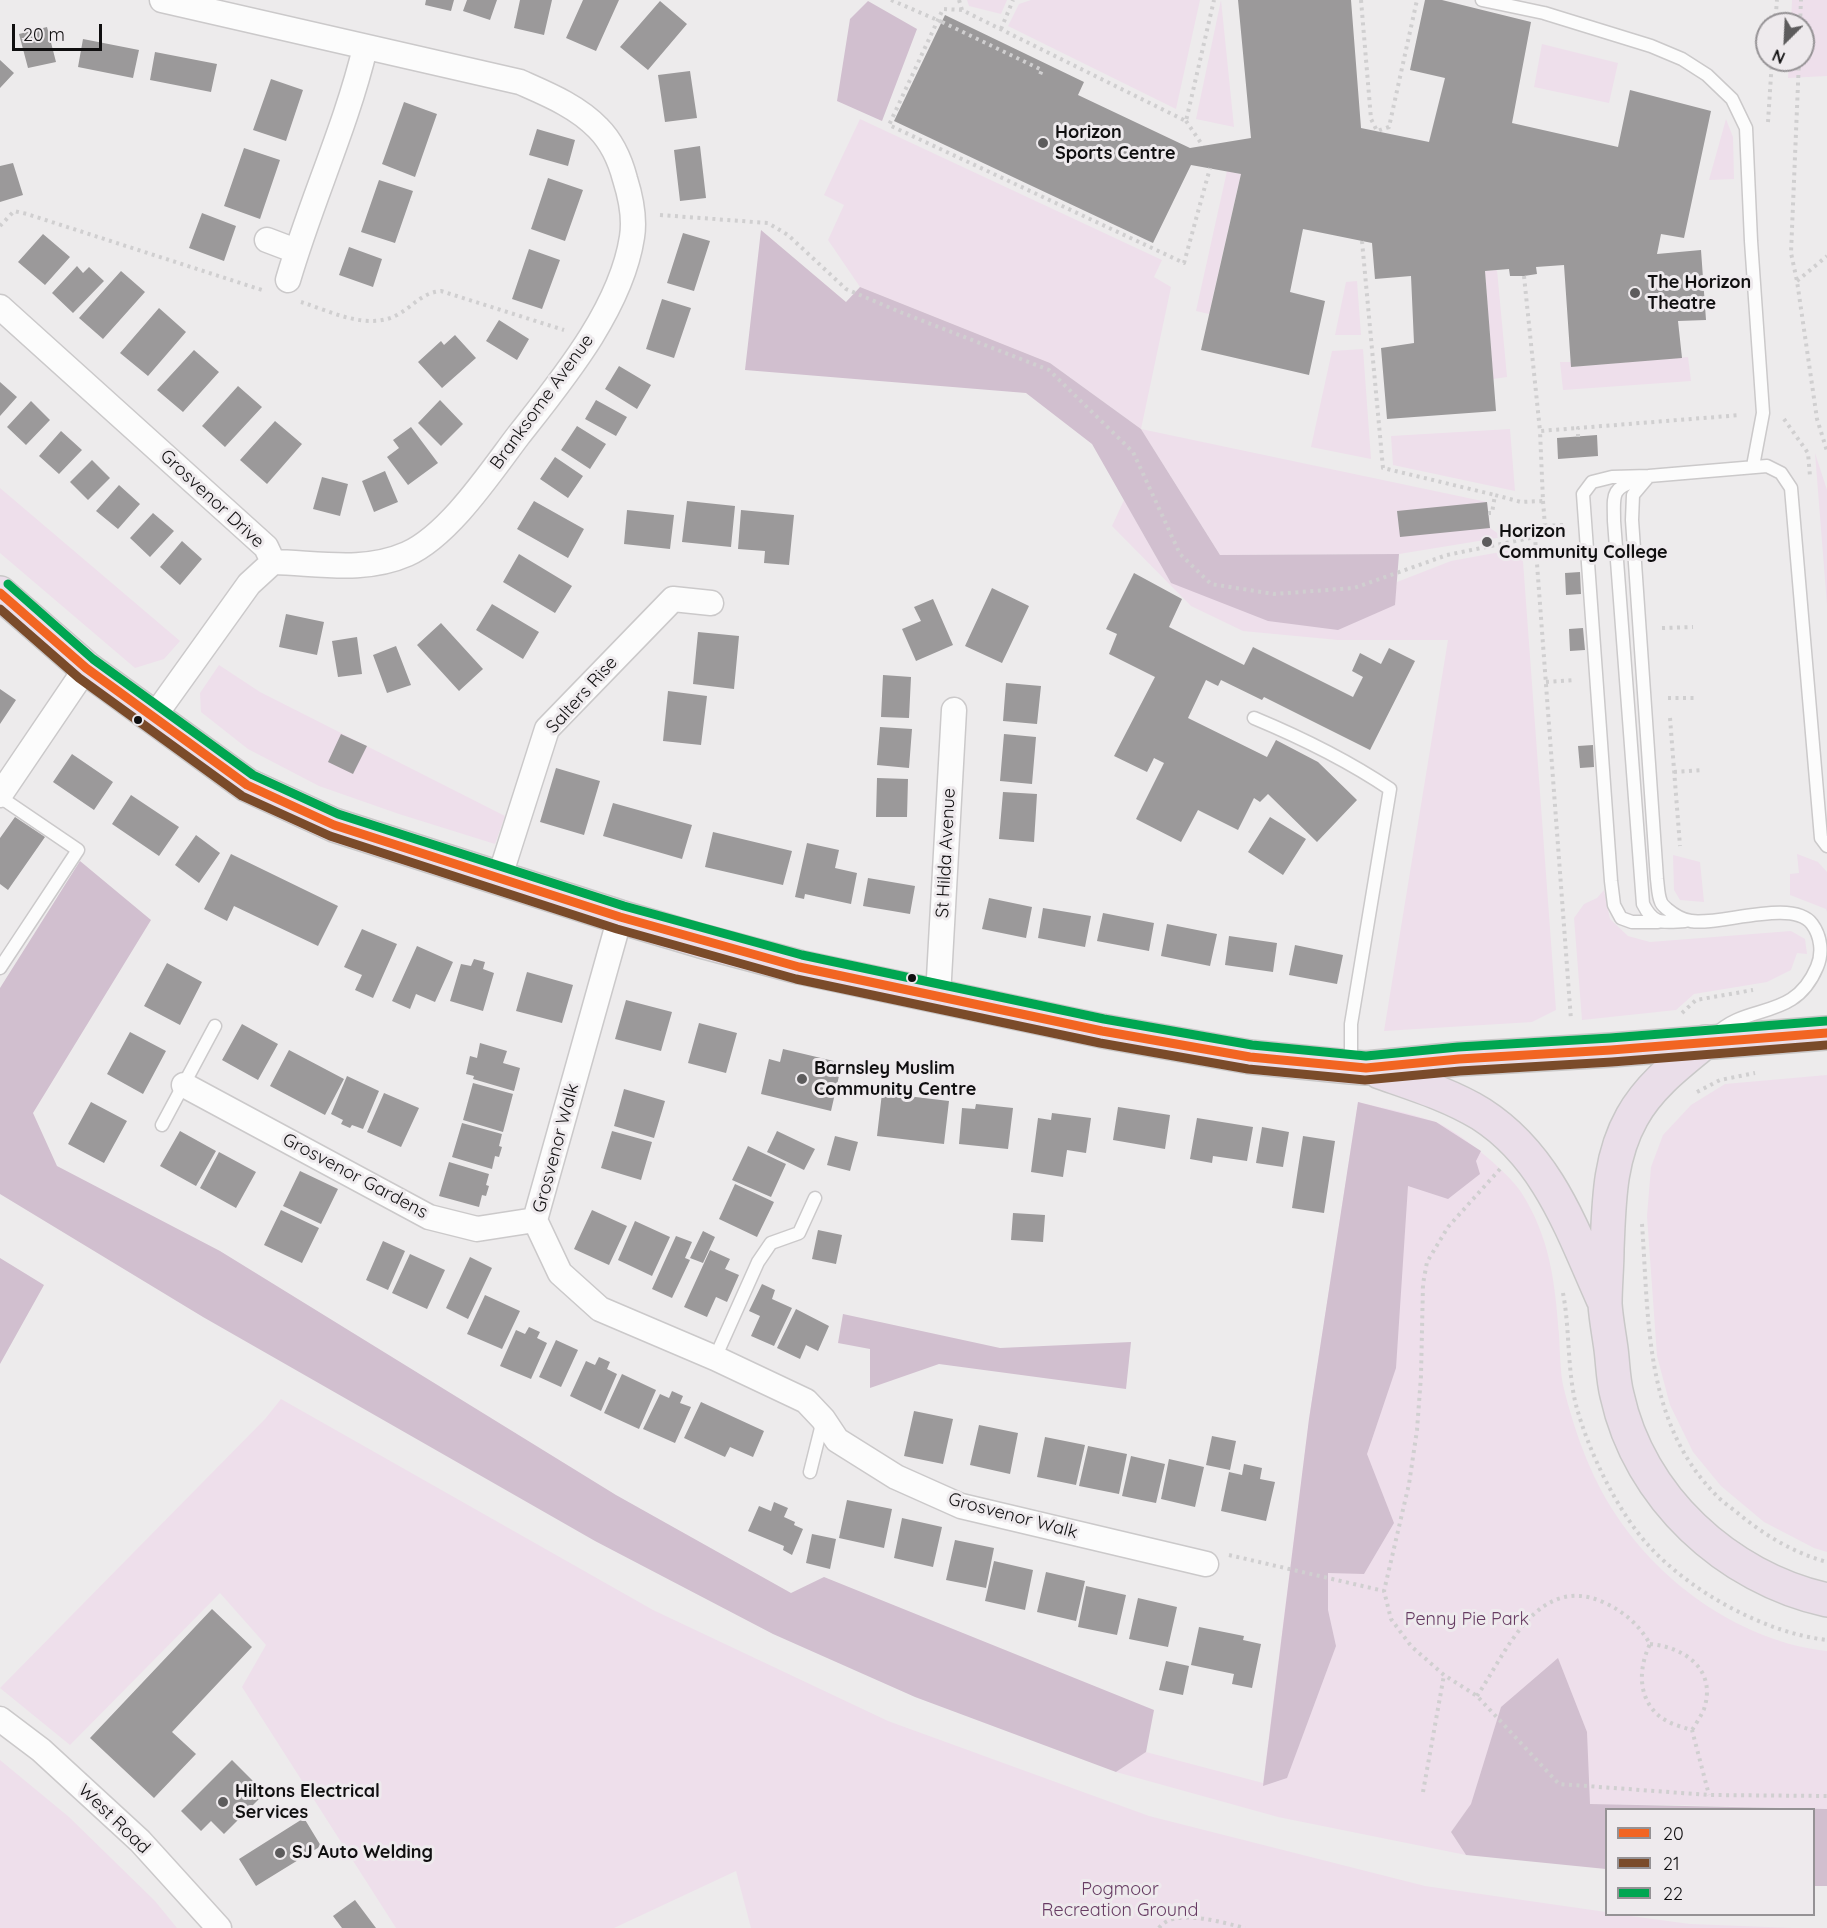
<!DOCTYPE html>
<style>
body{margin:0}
#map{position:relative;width:1827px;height:1928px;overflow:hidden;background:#edebec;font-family:Quicksand,sans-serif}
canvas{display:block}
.legend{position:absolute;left:1605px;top:1808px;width:210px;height:108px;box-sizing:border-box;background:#eeeaed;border:2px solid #959295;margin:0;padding:8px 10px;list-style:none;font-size:18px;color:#100f10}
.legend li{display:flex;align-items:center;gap:12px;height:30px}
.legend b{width:30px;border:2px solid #959295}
.north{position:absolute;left:1755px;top:12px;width:60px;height:60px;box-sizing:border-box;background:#eeeaed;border:2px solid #959295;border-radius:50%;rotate:204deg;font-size:16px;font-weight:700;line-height:24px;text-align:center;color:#100f10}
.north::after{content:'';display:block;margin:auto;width:21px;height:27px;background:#5d5c5d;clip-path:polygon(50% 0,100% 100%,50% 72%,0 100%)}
.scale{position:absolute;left:12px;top:24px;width:90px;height:27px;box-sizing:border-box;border:3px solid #100f10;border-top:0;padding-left:8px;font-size:18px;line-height:21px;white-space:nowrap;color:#100f10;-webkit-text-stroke:4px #eeeaed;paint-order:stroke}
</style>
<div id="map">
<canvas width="1827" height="1928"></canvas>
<ul class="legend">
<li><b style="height:8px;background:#f26522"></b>20</li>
<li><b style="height:8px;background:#7a4b2a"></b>21</li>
<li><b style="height:8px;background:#00a651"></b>22</li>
</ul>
<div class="north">N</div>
<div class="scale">20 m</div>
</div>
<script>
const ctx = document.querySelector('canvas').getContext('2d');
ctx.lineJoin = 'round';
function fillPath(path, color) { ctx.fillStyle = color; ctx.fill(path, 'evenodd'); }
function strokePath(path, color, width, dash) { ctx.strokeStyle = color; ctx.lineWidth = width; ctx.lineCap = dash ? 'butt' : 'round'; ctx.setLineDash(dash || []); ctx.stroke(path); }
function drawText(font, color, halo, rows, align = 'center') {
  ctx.font = font + ' Quicksand,sans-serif'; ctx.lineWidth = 6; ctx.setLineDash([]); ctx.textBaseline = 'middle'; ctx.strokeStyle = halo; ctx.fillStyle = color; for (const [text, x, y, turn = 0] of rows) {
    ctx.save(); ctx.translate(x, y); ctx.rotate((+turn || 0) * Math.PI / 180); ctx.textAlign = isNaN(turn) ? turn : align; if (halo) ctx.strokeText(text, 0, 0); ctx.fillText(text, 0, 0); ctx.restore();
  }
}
fillPath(new Path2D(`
 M967,0h40l-6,14 -32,-8z
 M1031,0h169l-24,109 -168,-83 11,-22z
 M1221,0l13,127 -38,-8z
 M1792,0h35v76l-39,2 1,-18h14v-36h-12z
 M1542,44l76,19 -9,40 -75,-16z
 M860,119l302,141 -8,17 17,10 -30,142 346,73 3,26 13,9 -104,17 -179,1 -79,-126 -91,-66 -190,-76 -32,-47 16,-35 -20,-10z
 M1726,119l7,18 1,42 -25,1z
 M1227,171l14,3 -32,140 -13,-3z
 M1497,270l10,107 -14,2 -8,-108z
 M1357,281l4,54h-26l11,-53z
 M1363,349l8,110 -60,-12 21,-96z
 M1688,357l3,24 -128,9 -3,-28h11v5z
 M1510,429l5,62 -122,-26 -2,-29z
 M1815,453l12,37v115z
 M0,488l180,153 -16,18 -29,9 -135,-115z
 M1124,500l47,83 223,22 3,-23 54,-21 71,-13 34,462 -24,12 -148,9 64,-391h-110l-95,-9 -52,-25 -79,-80z
 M219,665l41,27 245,124 -10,28 -96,-30 -80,-28 -71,-37 -47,-37 -1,-19z
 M1797,854l21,8 9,10v40l-1,-3 -36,-14v-21l9,-1z
 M1673,855l27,7 4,40 -24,-2 -6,-10z
 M1604,890l6,29 18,17 22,6 141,-11 14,8 2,15 -10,-1 -6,17 -24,12 -73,12 -18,16 -94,10 -8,-102 10,-14 13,-6z
 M1827,1075v477l-13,-4 -50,-26 -43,-36 -28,-34 -23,-47 -13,-49 -10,-140 4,-49 12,-32 28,-30 34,-21z
 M1358,1102c25,6 51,11 75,19 22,7 75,51 88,71 29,45 34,90 38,143 1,16 1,34 4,50 11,45 27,91 53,130 46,70 127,127 211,136v158l-153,-4 -202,-1 -21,28 15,23 -188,-38 -162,-45 30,-20 117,31 46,-364z
 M281,1399l372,211 235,111 261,95 276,70 181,26v2l17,1 67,9 103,4h-1042l-15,-57 -122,57h-218l-154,-241 24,-42 -46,-52 -150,152 -70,-57 265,-269z
 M0,1760l69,57 86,84 22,27h-177z`), '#eedfeb');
fillPath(new Path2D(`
 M868,1l49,28 -35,92 -45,-20 13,-82z
 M761,230l85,72 14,-15 190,76 91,66 79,126 179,-1 -4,51 -57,25 -70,-9 -97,-38 -79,-139 -66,-51 -281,-23z
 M80,861l71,59 -118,193 24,53 163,85 396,244 175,98 33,-16 330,133 -8,42 -30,20 -201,-75 -142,-63 -178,-93 -392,-224 -203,-123v-206z
 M1358,1102l78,20 45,29 -5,10 4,13 -32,25 -40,-13 -12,182 -29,86 27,69 -30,51 -36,-1v37l8,36 -49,132 -24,8 46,-367z
 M0,1258l44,27 -44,79z
 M843,1314l157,34 131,-6 -5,47 -187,-25 -69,24v-39l-32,-6z
 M1558,1658l29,74 3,72 237,5v77h-13v-76h-208v59l-140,-14 -15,-23 20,-28 30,-97z`), '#d1bfcf');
fillPath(new Path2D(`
 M426,0h28l-3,11 -26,-6z
 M467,0h30l-7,20 -27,-9z
 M520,0h32l-8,35 -30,-7z
 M583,0h36l-23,51 -30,-13z
 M1238,0h113l10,128 68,14 16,-64 -35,-8 15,-70h17l89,22 -19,101 106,24 12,-57 81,21 -27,127 -23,-4 -4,20 44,-4 5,70 -28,1 4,37 -111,9 -7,-102 -28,2 1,7 -13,2h-14l-1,-7 -24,2 11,140 -109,8 -6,-71 33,-5 -3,-67 -36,3 -3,-36 -69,-14 -13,63 35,9 -16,74 -108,-25 40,-176 -50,-9 -38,78 -259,-122 51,-106 139,67 -6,13 112,53 61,-10z
 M660,1l27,23 -39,46 -28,-23z
 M47,27l9,35 -28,6 -9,-34z
 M83,39l56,11 -6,28 -55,-11z
 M155,52l62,12 -6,28 -61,-12z
 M0,60l14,13 -14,15z
 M690,71l7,47 -32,4 -7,-47z
 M271,79l32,11 -17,51 -33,-11z
 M404,102l33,12 -22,63 -33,-13z
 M537,129l38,11 -7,26 -39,-11z
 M700,146l6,52 -26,3 -6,-51z
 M244,148l36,12 -20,59 -36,-13z
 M13,163l10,32 -23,7v-36z
 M548,178l35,12 -18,51 -34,-12z
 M379,180l34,11 -18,52 -34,-11z
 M202,213l34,13 -12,35 -35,-13z
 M683,233l27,8 -16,50 -27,-8z
 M43,234l27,23 -25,28 -27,-23z
 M349,247l33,12 -9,28 -34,-12z
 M529,249l31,11 -18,49 -30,-10z
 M77,266l6,7 6,-6 15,14 -31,32 -21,-20z
 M121,271l24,21 -42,47 -24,-21z
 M662,299l29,9 -17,50 -28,-9z
 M159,308l27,24 -38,44 -28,-23z
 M499,320l30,19 -12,21 -31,-19z
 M455,335l21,23 -34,30 -24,-26 23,-21 3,4z
 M194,350l25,22 -36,40 -26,-22z
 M619,366l32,19 -14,24 -32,-20z
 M0,382l17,15 -17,19z
 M238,386l24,21 -37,40 -23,-21z
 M440,400l23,24 -22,22 -23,-23z
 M596,400l31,17 -11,19 -31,-17z
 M31,401l19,19 -24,25 -19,-18z
 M275,421l27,23 -35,40 -27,-24z
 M577,426l29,18 -16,25 -29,-19z
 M411,427l27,36 -30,22 -21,-28 12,-9 -6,-8z
 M61,431l21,19 -23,24 -20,-18z
 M1597,435l1,21 -40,3 -1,-21z
 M555,457l28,19 -15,22 -28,-19z
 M92,460l18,18 -22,22 -18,-18z
 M385,471l13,31 -24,10 -12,-31z
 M322,477l26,7 -8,32 -27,-7z
 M119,485l21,19 -22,25 -22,-18z
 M534,501l50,28 -16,29 -51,-29z
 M687,501l48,5 -4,41 -49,-5z
 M1487,502l3,26 -90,9 -3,-26z
 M627,510l47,5 -4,34 -46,-5z
 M741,510l53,5 -5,50 -25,-2 1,-12 -27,-2z
 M153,513l21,18 -24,26 -20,-19z
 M182,541l20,18 -22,26 -20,-18z
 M519,554l53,32 -17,27 -52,-31z
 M1580,572l1,22 -15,1 -1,-22z
 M1134,573l48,26 -13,28 75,38 9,-18 100,50 10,-20 -11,-6 8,-18 21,11 8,-16 26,13 -45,89 -106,-53 -2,3 -41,-20 -3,6 -12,-6 -18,38 79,39 9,-17 42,22 39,38 -40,42 -49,-48 -8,8 -6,-4 -16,32 -40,-20 -17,32 -45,-23 28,-56 -10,-5 -7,14 -33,-16 41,-79 -46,-23 8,-20 -11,-5z
 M992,588l37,18 -27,57 -37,-17z
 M933,599l20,46 -37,16 -14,-32 19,-8 -7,-14z
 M492,604l47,28 -16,27 -47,-29z
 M286,614l38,8 -7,33 -38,-8z
 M441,623l42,46 -24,22 -42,-46z
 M1583,628l2,22 -15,1 -1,-22z
 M698,632l41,4 -5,53 -41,-5z
 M357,637l5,37 -24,3 -6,-36z
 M396,646l15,39 -24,8 -14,-38z
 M883,675l28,2 -2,41 -28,-1z
 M1006,683l35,3 -4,38 -34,-3z
 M0,689l16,11 -16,24z
 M668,691l39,5 -6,49 -38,-4z
 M880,727l32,2 -3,39 -32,-3z
 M341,734l26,12 -14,28 -25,-12z
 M1004,734l32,3 -4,47 -32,-3z
 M1593,745l1,22 -14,1 -2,-22z
 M72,754l41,28 -19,28 -41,-28z
 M556,768l44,13 -16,54 -44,-13z
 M877,778l31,1 -1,38h-31z
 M1003,792l34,2 -3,48 -35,-3z
 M131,795l48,32 -20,29 -47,-32z
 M613,803l79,22 -10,34 -79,-23z
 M15,817l30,20 -37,53 -8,-6v-46z
 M1270,817l36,22 -23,36 -35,-23z
 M713,832l79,19 -9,34 -78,-18z
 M196,835l24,18 -21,30 -24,-18z
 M807,843l32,7 -4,18 22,5 -6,31 -46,-10 -1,5 -9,-2z
 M231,854l107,52 -20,40 -84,-40 -7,15 -23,-12z
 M868,878l47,8 -5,28 -47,-8z
 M989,898l43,9 -6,31 -44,-9z
 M1043,908l48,8 -6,31 -47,-9z
 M1103,913l51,10 -5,28 -52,-10z
 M1167,924l50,10 -7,32 -49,-10z
 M362,929l35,15 -24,54 -18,-8 7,-15 -18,-8z
 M1229,936l48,7 -4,29 -48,-7z
 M1295,945l48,10 -6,29 -48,-9z
 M417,946l36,16 -18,40 -19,-8 -6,15 -18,-8z
 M474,959l11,3 -2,7 11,4 -11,38 -33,-10 11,-37 10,2z
 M167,963l35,19 -22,43 -36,-19z
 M527,972l46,13 -11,38 -46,-12z
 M626,1000l46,12 -11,39 -46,-12z
 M699,1023l38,10 -11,40 -38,-10z
 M242,1024l36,20 -20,36 -36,-20z
 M130,1032l36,19 -23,43 -36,-20z
 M480,1043l27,8 -4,12 17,5 -6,23 -41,-12 1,-3 -8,-2 4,-18 7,2z
 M783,1049l59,14 -11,48 -70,-17 8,-35 11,3z
 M289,1050l55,29 -19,36 -55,-29z
 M347,1076l32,15 -16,38 -11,-4 -2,3 -9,-4 2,-4 -12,-6z
 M473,1083l40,11 -10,38 -40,-12z
 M624,1089l41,12 -11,37 -40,-12z
 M384,1093l35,15 -18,39 -34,-15z
 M882,1093l67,8 -5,43 -67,-8z
 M91,1102l36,19 -23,42 -36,-19z
 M976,1104l37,4 -5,41 -49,-5 3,-36 13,1z
 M1118,1107l52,8 -5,34 -52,-9z
 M1052,1113l39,5 -5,35 -19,-3 -4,27 -32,-5 7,-54 13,2z
 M1197,1118l56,9 -6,34 -34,-5 -1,7 -22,-4z
 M462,1123l40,11 -3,12 3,1 -3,10 -4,-1 -3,13 -40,-12z
 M1262,1127l27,5 -6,35 -27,-4z
 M180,1131l36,20 -20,35 -36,-20z
 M612,1131l40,11 -11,38 -40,-12z
 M777,1131l38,18 -11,21 -37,-18z
 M835,1136l23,6 -8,29 -23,-6z
 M1303,1136l32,5 -11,72 -32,-5z
 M748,1146l38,18 -15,33 -39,-17z
 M219,1152l37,20 -20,36 -36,-20z
 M449,1162l40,12 -3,11 3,1 -3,10 -4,-1 -3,12 -40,-11z
 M300,1171l38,18 -17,35 -38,-18z
 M735,1184l39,18 -17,35 -38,-18z
 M281,1210l38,18 -17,35 -38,-18z
 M592,1210l35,16 -18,39 -35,-16z
 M1013,1213l32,2 -2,27 -32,-2z
 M635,1221l35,16 -18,39 -34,-16z
 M818,1230l24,5 -6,29 -24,-5z
 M703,1231l12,6 -12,26 -13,-5z
 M676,1236l16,6 -7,16 5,2 -18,38 -20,-9z
 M383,1241l22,10 -17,39 -22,-10z
 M710,1250l20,9 -5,10 14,6 -12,27 -11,-5 -9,20 -23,-10z
 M410,1254l35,16 -18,39 -35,-16z
 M470,1257l22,11 -24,51 -22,-11z
 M762,1284l13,6 -3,9 20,9 -18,38 -23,-10 9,-20 -11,-5z
 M485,1295l35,16 -18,38 -35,-15z
 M796,1309l33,17 -11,25 -12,-6 -6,14 -23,-11z
 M529,1327l11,5 -3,6 10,5 -16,36 -31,-13 16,-36 9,4z
 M556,1340l22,10 -17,37 -22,-10z
 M599,1357l11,5 -3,7 10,5 -16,37 -31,-15 16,-35 9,4z
 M622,1374l34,16 -17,39 -35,-16z
 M672,1391l11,5 -3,7 11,4 -16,36 -32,-14 17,-35 9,4z
 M701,1402l63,29 -11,26 -23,-10 -5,10 -41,-19z
 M914,1411l39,8 -10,45 -39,-8z
 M979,1425l39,8 -8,41 -40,-9z
 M1212,1436l24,5 -6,29 -24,-5z
 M1045,1437l40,8 -9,40 -39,-8z
 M1088,1446l39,8 -8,40 -40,-8z
 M1131,1456l34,8 -9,39 -34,-7z
 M1169,1459l35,8 -9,40 -34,-8z
 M1244,1464l18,4 -2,11 15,3 -9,39 -45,-10 8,-39 13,3z
 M847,1500l45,9 -8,39 -45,-10z
 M774,1502l14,6 -4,9 11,5 -1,3 9,4 -11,26 -9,-5 1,-4 -36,-15 11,-25 12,5z
 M902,1518l40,9 -9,40 -39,-9z
 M812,1534l24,5 -6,30 -24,-6z
 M955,1540l39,8 -8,40 -40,-8z
 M994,1561l39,9 -8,40 -40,-9z
 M1046,1572l39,9 -9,40 -39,-9z
 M1086,1586l40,9 -9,40 -39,-8z
 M1138,1598l39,9 -9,40 -39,-8z
 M212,1609l40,38 -80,85 24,22 -42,44 -64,-60z
 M1199,1627l45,9 -1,4 18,4 -9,44 -20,-4 2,-10 -43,-9z
 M1166,1661l23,5 -6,29 -24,-5z
 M232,1760l33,33 -41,41 -13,-13 -10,10 -20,-20z
 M304,1818l17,28 -65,40 -17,-27z
 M355,1900l21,28h-34l-9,-12z`), '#9b999a');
const lane = new Path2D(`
 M1482,0l62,13 107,33 31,13 25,16 25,24 14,29 5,113 12,172 -10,53
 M1649,476l-37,1 -20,5 -9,12 28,387 3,24 7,13 11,4h26
 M1637,480c-27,9 -23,15 -23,41l29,383c11,22 20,18 42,17
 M1254,718c48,20 93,42 136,71l-39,235v42
 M0,797l78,53 -78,118
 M1715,1035c32,-33 79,-13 102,-68 6,-14 4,-31 -5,-43 -19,-26 -93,2 -121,-3 -8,-1 -18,-7 -24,-12 -2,-2 -5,-4 -6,-7 -3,-6 -3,-16 -4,-23l-25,-359 1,-25 16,-19 118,-10 14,7 10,15 30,350 6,8
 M162,1125l53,-99
 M715,1358l43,-96 13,-19 28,-10 16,-35
 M810,1472l13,-52`);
const street = new Path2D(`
 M162,0l358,82c27,12 57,24 78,46 14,14 22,32 27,51 6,19 10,39 7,58 -11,72 -70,143 -114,199 -28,37 -69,99 -111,118 -43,19 -89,9 -134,8
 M267,240l29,11
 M288,280c23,-79 58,-153 77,-232
 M0,307l266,240 7,15 -24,22 -96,134
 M0,795l86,-127
 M499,879l48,-150 126,-130 38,4
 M620,917l-85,303 25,53 40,36 115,49 91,43 17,18 14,21 59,37 65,29 245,58
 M938,996l16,-286
 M184,1085l245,132 48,12 58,-9
 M0,1719l41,31 99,91 79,87`);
const highway = new Path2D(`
 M0,593l86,75 161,117 87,40 286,92 81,24 98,26 303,64 148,26 101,10 15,1 93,-9 152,-9 216,-17
 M1705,1042c-27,22 -56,44 -73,75 -23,41 -23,86 -25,132 0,18 -2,37 -2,55 1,15 4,30 6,45 2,15 2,31 6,46 22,102 110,183 210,205
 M1380,1072c34,12 70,23 101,42 67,43 91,116 122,185`);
strokePath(lane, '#cbc9ca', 15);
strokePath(street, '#cbc9ca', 27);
strokePath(highway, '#c9c8c8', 36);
strokePath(new Path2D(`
 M959,0l3,10 224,111 28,-121
 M1361,0l10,119 6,12 12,-4 28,-127
 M962,10l-19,-1 -54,116 295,138 26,-95
 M942,22l100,48 -3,7
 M1775,24l2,-24
 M1800,24l1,-24
 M1001,29l12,-29
 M1799,60l-8,193 6,28 20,138 10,32
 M1186,121l17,25
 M1768,122l4,-62
 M660,215l108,8 20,12 58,54 54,23 149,58 84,82 47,102 31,30 63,10 80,-6 93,-33 88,-18
 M0,226l14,-15 13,3 235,76
 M1362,241l21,227 112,27
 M1524,276l16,155
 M1797,281l30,-25
 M301,302c29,9 66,29 96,13 17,-9 24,-22 44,-24l123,39
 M1784,419l24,34 2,23
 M1578,437v-9l163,-13
 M1543,501l2,25 -10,11 36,483
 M1488,513h4l3,-18 26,7 22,-1 -3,-70 38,-3
 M1545,526l19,-1
 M1662,628l31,-1
 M1546,682l29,-2
 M1668,698h28
 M1670,718l10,128
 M1674,772l29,-2
 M1682,1013l14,-13 57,-10
 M1697,1092l23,-12 35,-7
 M1500,1169l-52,58 -21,35 -4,22 -2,92 -4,54 -8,54 -25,107 7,28 20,27 33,29 33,21 82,88 150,11 118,1
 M1642,1224c7,95 2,197 73,270 7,8 17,14 25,21 26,21 54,38 87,47
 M1563,1293c7,37 4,76 13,112 12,45 41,106 73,141 42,46 116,87 178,94
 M1229,1555l155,36
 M1650,1644c35,3 67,26 54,65 -3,7 -8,15 -12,21
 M1477,1696c29,-43 60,-123 126,-94 22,10 36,23 47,42 -11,23 -13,52 8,71 9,8 23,12 34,15l17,65
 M1423,1792l21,-117
 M1159,1928c15,-21 65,-5 86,0`), '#d0cfd0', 4, [3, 4.5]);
strokePath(lane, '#fcfcfc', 12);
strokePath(street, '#fcfcfc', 24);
strokePath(highway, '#eadee9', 33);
strokePath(new Path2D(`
 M891,0l51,22`), '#d0cfd0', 4, [3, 4.5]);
strokePath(new Path2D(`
 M0,593l86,75 161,117 87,40 286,92 179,50 303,64 148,26 116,11 93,-9 152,-9 216,-17`), '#f26522', 9);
strokePath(new Path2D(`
 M0,609l79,69 163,118 88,40 287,93 179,50 304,64 148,26 117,11 95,-9 152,-9 215,-17`), '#7a4b2a', 9);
strokePath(new Path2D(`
 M8,584l85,75 160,116 85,39 286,92 178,49 302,64 148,26 114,11 92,-9 152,-9 216,-17`), '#00a651', 9);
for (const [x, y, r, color] of [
 [1043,143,6,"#5d5c5d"],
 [1635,293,6,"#5d5c5d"],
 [1487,542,6,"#5d5c5d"],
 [138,720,5,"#100f10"],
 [912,978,5,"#100f10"],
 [802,1079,6,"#5d5c5d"],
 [223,1802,6,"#5d5c5d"],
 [280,1853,6,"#5d5c5d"]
]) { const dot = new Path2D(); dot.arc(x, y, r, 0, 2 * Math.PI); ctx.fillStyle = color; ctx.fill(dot); strokePath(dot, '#eeeaed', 2); }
drawText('bold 18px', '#100f10', '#eeeaed', [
 ["Horizon",1055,133],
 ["Sports Centre",1055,154],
 ["The Horizon",1647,283],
 ["Theatre",1647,304],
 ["Horizon",1499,532],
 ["Community College",1499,553],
 ["Barnsley Muslim",814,1069],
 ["Community Centre",814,1090],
 ["Hiltons Electrical",235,1792],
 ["Services",235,1813],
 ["SJ Auto Welding",292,1853]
], 'left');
drawText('18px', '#100f10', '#eeeaed', [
 ["Branksome Avenue",542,402,-54],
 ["Grosvenor Drive",212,499,43],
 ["Salters Rise",582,695,-48],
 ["St Hilda Avenue",946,853,-87],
 ["Grosvenor Walk",556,1148,-75],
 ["Grosvenor Gardens",355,1176,28],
 ["Grosvenor Walk",1013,1516,15],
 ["West Road",114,1819,44]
]);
drawText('18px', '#673c63', '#eeeaed', [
 ["Penny Pie Park",1467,1620],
 ["Pogmoor",1120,1890],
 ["Recreation Ground",1120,1911]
]);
</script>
